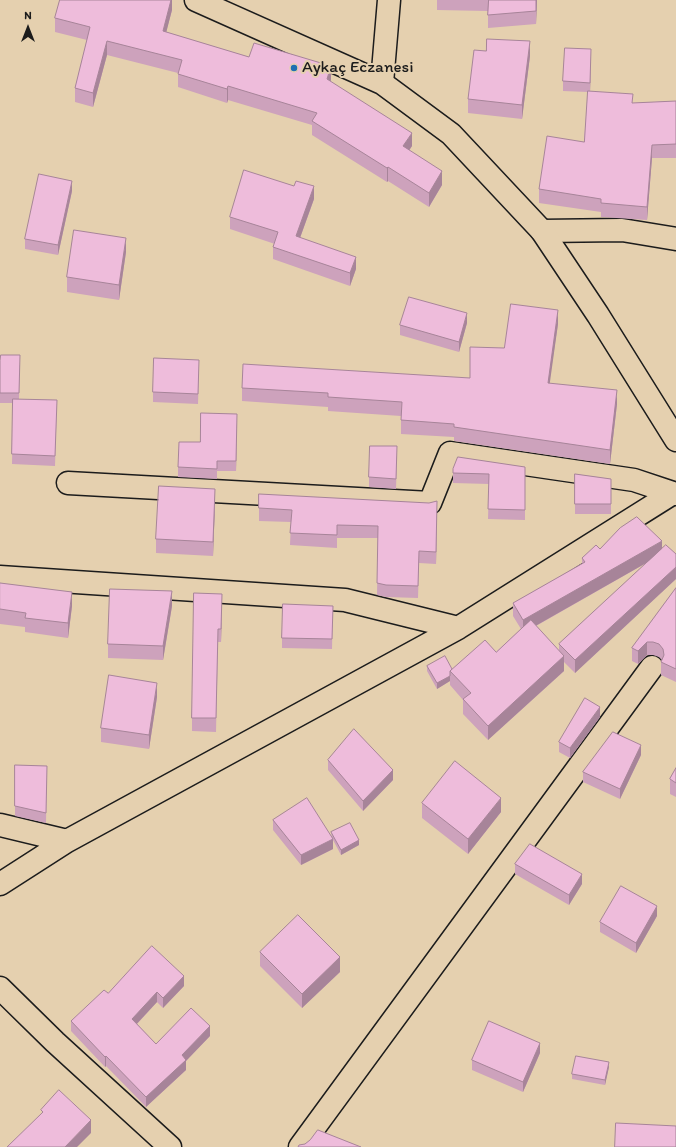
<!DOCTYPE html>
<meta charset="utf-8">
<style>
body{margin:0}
#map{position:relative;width:676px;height:1147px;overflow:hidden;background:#e5d0af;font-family:Itim,sans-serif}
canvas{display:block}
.north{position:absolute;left:8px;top:8px;width:40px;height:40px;-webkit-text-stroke:3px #e5d0af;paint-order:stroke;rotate:0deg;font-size:11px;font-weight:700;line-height:16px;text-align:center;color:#1c1c1c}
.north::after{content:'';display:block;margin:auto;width:14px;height:18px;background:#1c1c1c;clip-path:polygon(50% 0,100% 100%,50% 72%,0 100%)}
</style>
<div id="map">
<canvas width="676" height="1147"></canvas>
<div class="north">N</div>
</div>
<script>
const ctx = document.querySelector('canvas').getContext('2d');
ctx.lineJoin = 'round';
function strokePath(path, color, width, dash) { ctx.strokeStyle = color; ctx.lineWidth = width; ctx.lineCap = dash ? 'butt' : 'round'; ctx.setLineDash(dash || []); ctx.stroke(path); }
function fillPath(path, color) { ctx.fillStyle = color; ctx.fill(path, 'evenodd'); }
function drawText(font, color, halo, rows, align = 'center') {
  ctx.font = font + ' Itim,sans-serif'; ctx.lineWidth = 4; ctx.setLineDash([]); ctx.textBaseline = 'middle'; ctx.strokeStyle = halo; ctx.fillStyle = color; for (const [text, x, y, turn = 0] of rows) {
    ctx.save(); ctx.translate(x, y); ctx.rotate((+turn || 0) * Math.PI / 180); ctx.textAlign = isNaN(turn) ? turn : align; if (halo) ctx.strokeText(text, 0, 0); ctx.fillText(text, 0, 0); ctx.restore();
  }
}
const minor = new Path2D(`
 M542,231l80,-1 54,9
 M68,483l362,20 20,-50 184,27 39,13
 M0,577l345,23 113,28
 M0,825l67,16
 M0,884l67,-43 391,-213 215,-135 3,1
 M0,988l55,54 115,105
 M300,1147l352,-480`);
const tertiary = new Path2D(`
 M196,0l186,83 69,51 91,97 56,84 78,125
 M382,83l7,-83`);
strokePath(minor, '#1c1c1c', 25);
strokePath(tertiary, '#1c1c1c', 25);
strokePath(minor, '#e5d0af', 22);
strokePath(tertiary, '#e5d0af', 22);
fillPath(new Path2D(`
 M172,0v10l-6,22 83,25 82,23 -1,1 82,65 -3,4 33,35 -13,22 -41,-26 -1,1 -75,-47v-10l-84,-25 -1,3 -49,-16v-14l-71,-18 -14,52 -18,-5v-14l12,-48 -32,-8v-14z
 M437,0h100l-1,24 -48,4v-17l-51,-1z
 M486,51l44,5 -8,63 -54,-6v-14z
 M591,59l-1,32 43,12 43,-2v57h-24l-5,62 -46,-3v-5l-62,-9v-14l45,-47 4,-50 -25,-1v-10z
 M72,191l-14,64 -33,-6v-10z
 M314,199l-14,39 56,31 -6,17 -77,-27v-12l2,-3 -45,-15v-12z
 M126,252l-7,48 -52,-8v-15z
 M467,323l-8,29 -59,-17v-10z
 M558,324l-9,59 68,21 -7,60 -156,-23v-4l-53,-3v-18l-73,-5v-4l-86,-6v-13l228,-10 34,-30z
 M0,361l20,4 -1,34 38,1 -2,66 -43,-2 1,-61h-13z
 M199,370l-1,34 -45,-2v-10z
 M237,424l-1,47h-19v8l-39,-2v-10l22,-25z
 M397,456l-1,33 -27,-2v-10z
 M525,467v53l-37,-1 1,-35 -36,-1v-14z
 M575,474l36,5v35h-36z
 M215,504l-2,52 -57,-3v-14z
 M259,508l178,5 -1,51 -17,-1 -1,35 -32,-1 -9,-2 1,-57h-41v10l-47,-3 1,-23 -32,-1z
 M600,549h62l14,5v25l-101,94 -11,-11v9l-76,69 -25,-26v-14l-13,-15v-4l-13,8 -10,-18v-5l25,3 44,-17 25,-23 -8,-13v-13l69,-39v-6zM648,562l-89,82v7l-23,-25z
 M0,583l72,23 -4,32 -43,-6v-5l-25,-3z
 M676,588v94l-15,-7v-13l1,-2 -3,-3 -6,-2h-6l-9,9 -6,-3v-13z
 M172,606l-9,54 -55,-2v-14z
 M333,606l-1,43 -50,-1v-10z
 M222,607l-1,35h-3l-2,90 -24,-1v-13z
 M157,697l-8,52 -48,-7v-14z
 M600,717l-30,41 -11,-6v-10z
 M641,755l-21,44 -37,-17v-10z
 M328,760l65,20 -30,31 -35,-41z
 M15,765l32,1 -1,57 -31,-7z
 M676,768v29l-6,-3v-15z
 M422,803l79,9 -33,42 -46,-36z
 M273,820l59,18 -1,-6 28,13 -18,10 -8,-15v9l-32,16 -28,-35z
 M515,864l67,20 -13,21 -54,-31z
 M657,916l-21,37 -36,-21v-10z
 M260,952l80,20 -38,36 -42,-42z
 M184,986l-21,22 -6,-6 -20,22 19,20 54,-8 -24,25v9l-40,37 -40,-41 -1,1 -34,-36v-10l37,-28z
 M540,1053l-17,39 -51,-22v-10z
 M609,1067l-4,18 -33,-6v-5z`), '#cda2bc');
fillPath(new Path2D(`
 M171,0h1v10l-9,35v-14z
 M536,0h1l-1,24z
 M107,41v14l-14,52v-14z
 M530,41v15l-8,63v-14z
 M591,49v10l-1,34v-10z
 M331,66v14l-4,13v-14z
 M228,86v14l-1,3v-14z
 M412,133v13l-9,14v-14z
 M652,145v13l-5,62v-13z
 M388,167v14l-1,1v-14z
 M442,171v14l-13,22v-14z
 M72,181v10l-14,64v-10z
 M314,186v13l-18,50v-13z
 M126,238v14l-7,48v-15z
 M356,257v12l-6,17v-13z
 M558,310v14l-10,72v-13z
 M467,313v10l-8,29v-10z
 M617,390v14l-7,60v-14z
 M237,414v10l-1,47v-10z
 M215,489v15l-2,52v-14z
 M437,501v12l-1,51v-12z
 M662,541v13l-139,79v-13z
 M676,567v12l-101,94v-13z
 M172,591v15l-9,54v-14z
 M72,592v14l-4,32v-15z
 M222,594v13l-1,35v-13z
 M647,642v13l-9,9v-13z
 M564,656v15l-76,69v-14z
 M450,676v5l-13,8v-6z
 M157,683v14l-8,52v-14z
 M600,707v10l-30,41v-10z
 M641,745v10l-21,44v-10z
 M393,770v10l-30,31v-10z
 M501,798v14l-33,42v-15z
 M333,839v10l-32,16v-10z
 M359,840v5l-18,10v-5z
 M582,874v10l-13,21v-10z
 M657,906v10l-21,37v-10z
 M340,957v15l-38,36v-14z
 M184,976v10l-21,22v-10z
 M157,992v10l-25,27v-10z
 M210,1026v10l-24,25v9l-40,37v-10l36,-42z
 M540,1043v10l-17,39v-10z
 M106,1056v10l-1,1v-10z
 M609,1062v5l-4,18v-5z
 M91,1120v13l-14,14h-12z`), '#a78499');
const building = new Path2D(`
 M60,0h111l-8,31 86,26 5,-14 77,23 -4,13 85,54 -9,13 39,25 -13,22 -41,-26 -1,1 -75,-47 5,-8 -89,-27 -1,3 -49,-15 4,-14 -75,-19 -14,52 -18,-5 15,-61 -35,-9z
 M489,0h47v11l-48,4z
 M487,39l43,2 -8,64 -54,-6 6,-49 12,1z
 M565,48l26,1 -1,34 -27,-2z
 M588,91l45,3 -1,9 44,-2v43l-24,1 -5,62 -46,-4v-4l-62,-10 8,-53 37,6z
 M244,170l50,16 2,-5 18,5 -18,50 60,21 -6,16 -77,-26 5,-15 -48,-15z
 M39,174l33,7 -14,64 -33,-6z
 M74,230l52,8 -7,47 -52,-8z
 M409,297l58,16 -8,29 -59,-17z
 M511,304l47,6 -10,73 69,7 -7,60 -156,-23v-3l-53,-4 1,-18 -74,-5v-4l-86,-5 1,-24 227,14v-31l34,1z
 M1,355h19l-1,38h-19v-32z
 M154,358l45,2 -1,34 -45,-2z
 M13,399l44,1 -2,56 -43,-2z
 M201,413l36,1 -1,47h-19v8l-39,-2 1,-25h21z
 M370,446h27l-1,33 -27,-2z
 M458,457l67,10v43l-37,-1 1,-35 -36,-1v-4z
 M575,474l36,5v25h-36z
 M159,486l56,3 -2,53 -57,-3z
 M259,494l170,9 8,-2 -1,51 -17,-1 -1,35 -32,-1 -9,-2 1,-57 -41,-1v10l-47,-2 2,-23 -33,-2z
 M637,517l25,24 -139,79 -10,-17 72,-41 -3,-4 14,-13 4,4 20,-21z
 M666,545l10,9v13l-101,93 -16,-16z
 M0,583l72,9 -4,31 -43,-5 1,-5 -26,-4z
 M676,588v81l-15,-7 3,-7 -1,-6 -4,-5 -6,-2h-6l-9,9 -6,-3z
 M110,589l62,2 -9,55 -55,-2z
 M194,593l28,1 -1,35h-3l-2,89h-24z
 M283,604l50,2 -1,33 -50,-1z
 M531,620l33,36 -76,70 -25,-27 8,-6 -21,-22 35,-31 11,12z
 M445,656l7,13 -2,2v5l-13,7 -10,-17z
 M109,675l48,8 -8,52 -48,-7z
 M585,698l15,9 -30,41 -11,-6z
 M354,729l39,41 -30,31 -35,-41z
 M613,732l28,13 -21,44 -37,-17z
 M455,761l46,37 -33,41 -46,-36z
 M15,765l32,1 -1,47 -31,-7z
 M676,768v15l-6,-4z
 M307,798l26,41 -32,16 -28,-35z
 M350,823l9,17 -18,10 -10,-18z
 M530,844l52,30 -13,21 -54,-31z
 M621,886l36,20 -21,37 -36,-21z
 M298,915l42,42 -38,37 -42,-42z
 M152,946l32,30 -21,22 -6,-6 -25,27 24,25 35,-36 19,18 -28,29 4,5 -40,37 -40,-41 -1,1 -34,-36 33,-31 4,3z
 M489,1021l51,22 -17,39 -51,-22z
 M576,1056l33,6 -4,18 -33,-6z
 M59,1090l32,30 -26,27h-58l36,-35 -2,-2z
 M616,1123l60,3v21h-61z
 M318,1130l43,17h-63l1,-2 6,-1 5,-4z`);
fillPath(building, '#eebcdb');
strokePath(building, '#a78499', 1);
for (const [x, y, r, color] of [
 [294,68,4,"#1f6fb2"]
]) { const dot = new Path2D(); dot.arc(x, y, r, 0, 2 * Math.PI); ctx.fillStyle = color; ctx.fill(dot); strokePath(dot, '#e5d0af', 1.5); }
drawText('17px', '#1c1c1c', '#e5d0af', [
 ["Aykaç Eczanesi",302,68]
], 'left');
</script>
